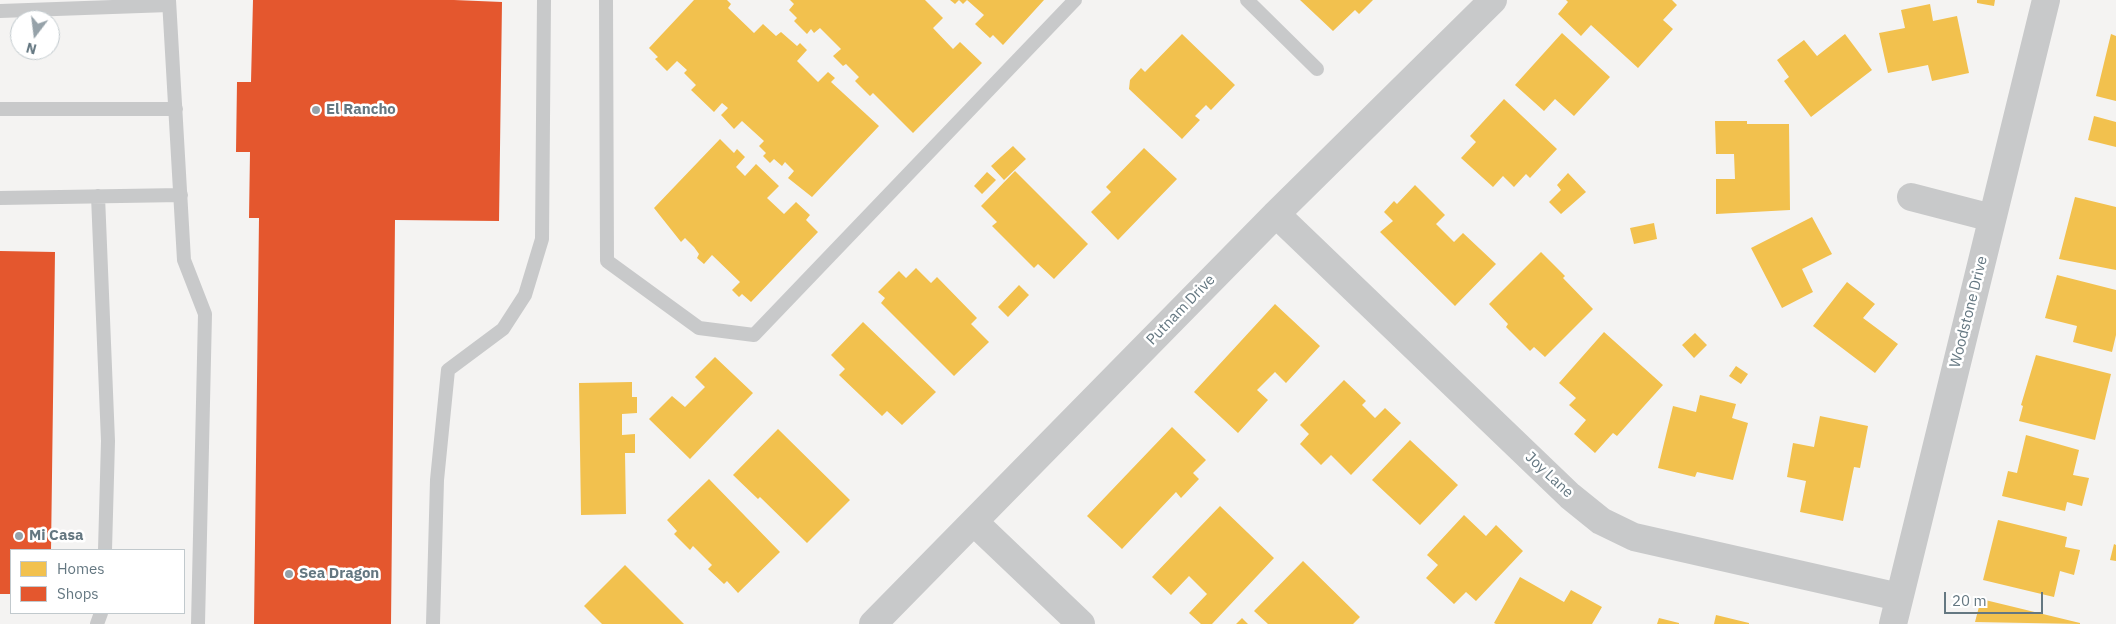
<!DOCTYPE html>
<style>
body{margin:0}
#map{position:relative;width:2116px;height:624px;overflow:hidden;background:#f4f3f2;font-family:"IBM Plex Sans",sans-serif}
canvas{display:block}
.legend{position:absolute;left:10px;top:549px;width:175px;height:65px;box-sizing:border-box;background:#fff;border:1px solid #c1c9cd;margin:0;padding:6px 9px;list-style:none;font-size:15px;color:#647781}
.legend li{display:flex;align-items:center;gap:10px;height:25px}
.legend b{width:25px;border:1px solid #c1c9cd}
.north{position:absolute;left:10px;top:10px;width:50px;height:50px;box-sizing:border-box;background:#fff;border:1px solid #c1c9cd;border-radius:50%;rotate:195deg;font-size:14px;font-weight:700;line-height:20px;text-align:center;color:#647781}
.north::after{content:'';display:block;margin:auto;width:18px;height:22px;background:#96a2a9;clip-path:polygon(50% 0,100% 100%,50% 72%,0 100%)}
.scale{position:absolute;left:1944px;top:592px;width:99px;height:22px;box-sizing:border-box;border:2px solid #647781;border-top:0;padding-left:6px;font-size:15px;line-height:18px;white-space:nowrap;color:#647781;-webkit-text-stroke:4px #fff;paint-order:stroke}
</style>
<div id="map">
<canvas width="2116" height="624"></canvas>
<ul class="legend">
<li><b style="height:14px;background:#f2c14e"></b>Homes</li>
<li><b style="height:14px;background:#e4572e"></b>Shops</li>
</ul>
<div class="north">N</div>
<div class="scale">20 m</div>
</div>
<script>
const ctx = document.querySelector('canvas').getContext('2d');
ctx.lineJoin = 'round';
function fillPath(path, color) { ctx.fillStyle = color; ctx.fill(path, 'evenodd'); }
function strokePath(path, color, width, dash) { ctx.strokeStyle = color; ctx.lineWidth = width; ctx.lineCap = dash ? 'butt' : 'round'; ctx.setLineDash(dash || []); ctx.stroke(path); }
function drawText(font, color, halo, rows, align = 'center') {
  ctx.font = font + ' "IBM Plex Sans",sans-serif'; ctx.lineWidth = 5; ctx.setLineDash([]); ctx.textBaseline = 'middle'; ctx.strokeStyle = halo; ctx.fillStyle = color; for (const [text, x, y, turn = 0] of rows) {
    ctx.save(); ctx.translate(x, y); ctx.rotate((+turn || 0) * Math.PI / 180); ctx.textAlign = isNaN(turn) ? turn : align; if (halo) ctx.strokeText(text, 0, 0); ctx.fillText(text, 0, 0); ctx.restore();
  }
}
fillPath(new Path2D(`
 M694,0h33l4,4 -3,4 26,25 9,-9 13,12 5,-4 16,14 3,-3 7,7 -10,11 21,21 10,-10 7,6 -4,4 48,44 -67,71 -24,-19 6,-7 -9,-9 -3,4 -8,-7 -4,4 -7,-7 3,-3 -7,-7 5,-5 -22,-20 -8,8 -13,-14 7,-7 -6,-5 -8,9 -23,-22 5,-5 -12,-12 3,-3 -10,-9 -10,10 -12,-12 3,-2 -9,-9z
 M790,0h135l18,18 -10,10 20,21 7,-7 22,21 -69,70 -40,-40 -3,3 -15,-15 4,-4 -13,-13 -3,2 -10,-10 8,-7 -21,-21 -6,5 -3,-4 -4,5 -13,-13 3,-3 -8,-8 5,-6z
 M950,0h94l-41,45 -10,-10 -3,3 -15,-14 9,-9 -17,-15 -4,4 -4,-4 -4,4z
 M1300,0h73l-14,14 -4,-4 -22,21z
 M1566,0h106l5,5 -14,15 10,9 -35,39 -47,-43 -10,11 -23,-22 10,-12z
 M1977,0h18l-1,6 -17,-3z
 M1930,4l3,17 24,-5 12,57 -37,8 -4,-16 -40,8 -9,-40 26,-5 -4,-18z
 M1562,33l48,44 -36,39 -19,-17 -11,12 -29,-26z
 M1182,34l53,51 -24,25 -5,-5 -11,11 5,4 -18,19 -53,-50 1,-9 11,-12 4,4z
 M1845,34l27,36 -61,47 -27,-36 5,-4 -12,-17 27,-20 13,16z
 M2111,34l5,2v65l-20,-5z
 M1504,99l53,50 -27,29 -4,-4 -12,13 -11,-11 -10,11 -32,-29 15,-16 -6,-6z
 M2094,116l22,6v25l-28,-7z
 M1715,121h32v3h42l1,86 -74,4v-35h19l-1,-25h-18z
 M720,139l14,14 3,-4 8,8 -9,10 9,9 11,-12 23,22 -12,12 17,16 12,-12 14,13 -4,5 12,12 -67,70 -9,-8 -3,3 -7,-7 8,-8 -28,-27 -8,9 -7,-6 2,-4 -5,-7 -9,-9 -4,4 -27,-34z
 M1013,146l13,13 -22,21 -13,-14z
 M1144,148l33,31 -59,61 -27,-28 20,-20 -5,-5z
 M1015,171l73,73 -34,35 -16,-15 -4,4 -42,-42 5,-4 -16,-16z
 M987,172l9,8 -14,14 -8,-8z
 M1568,173l18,19 -25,22 -12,-12 12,-12 -4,-5z
 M1415,185l30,30 -9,9 18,18 9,-9 33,31 -41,42 -75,-74 13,-11 -9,-9 10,-11 3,3z
 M2075,197l41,10v63l-57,-11z
 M1812,217l20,37 -30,15 11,23 -31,16 -31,-60z
 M1654,223l3,16 -23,5 -4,-16z
 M1541,252l24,24 -2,2 30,31 -48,48 -11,-10 -4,4 -24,-24 2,-3 -19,-20z
 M916,268l15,15 6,-6 40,41 -6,6 18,18 -35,34 -73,-73 4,-5 -7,-6 21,-21 7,7z
 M2057,275l59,15v45l-4,17 -39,-10 4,-16 -32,-8z
 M1847,282l28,22 -12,14 35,26 -23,29 -62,-47z
 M1019,285l10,10 -21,22 -10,-10z
 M1275,304l45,42 -34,37 -11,-11 -18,18 11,10 -30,33 -44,-41z
 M863,322l73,70 -34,33 -15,-14 -5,5 -43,-41 6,-6 -14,-14z
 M1604,332l59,53 -46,51 -4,-3 -18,20 -21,-19 12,-14 -17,-15 7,-7 -17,-15z
 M1695,333l12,12 -13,13 -12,-13z
 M2036,355l75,19 -16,66 -76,-19 4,-15 -2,-1z
 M715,357l38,36 -63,66 -41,-40 23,-23 13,11 20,-20 -10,-10z
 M1736,366l12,8 -7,10 -12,-8z
 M1344,380l22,21 -4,4 13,13 10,-10 16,15 -50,52 -20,-20 -10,10 -21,-21 9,-10 -9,-9z
 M632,382v15h5v16l-15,1v21l13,-1v19h-10l1,61 -45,1 -2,-132z
 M1700,395l36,9 -4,14 16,5 -15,57 -36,-8 -2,5 -37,-9 15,-62 23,6z
 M1820,416l48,10 -8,42 -6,-1 -11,54 -43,-9 6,-31 -19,-4 6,-34 21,4z
 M1172,427l34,33 -13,13 6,6 -18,19 -5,-6 -54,57 -35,-33z
 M778,429l72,71 -43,43 -47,-46 -2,2 -25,-24z
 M2026,435l53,15 -6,25 16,3 -7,28 -15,-4 -2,9 -63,-15 6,-25 9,2z
 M1410,440l48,45 -38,40 -48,-45z
 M709,479l71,73 -42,41 -11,-12 -3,3 -16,-15 4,-4 -19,-19 -3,4 -16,-16 3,-3 -10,-11z
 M1220,506l54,52 -62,66h-11l-12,-11 18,-19 -18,-18 -18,19 -19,-18z
 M1464,515l22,21 10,-11 27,26 -47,50 -10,-9 -12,12 -28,-26 12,-13 -11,-10z
 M1998,520l69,17 -2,10 15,3 -6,25 -14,-4 -6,26 -71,-17z
 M2114,544l2,1v16l-6,-1z
 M1303,561l57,56 -7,7h-85l-14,-13z
 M625,565l59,59h-82l-18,-18z
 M1520,577l44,25 7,-12 31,17 -10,17h-96l-2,-1z
 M1981,599l99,24v1l-105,-2z
 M1716,615l33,8v1h-35z
 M1242,618l6,6h-12z
 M1659,618l20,5v1h-22z`), '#f2c14e');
fillPath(new Path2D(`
 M253,0h201l48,2 -3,219 -104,-1 -4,404h-137l5,-406h-10l1,-66h-14l1,-70h14z
 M0,251l55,1 -4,298h-40v44h-11z`), '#e4572e');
strokePath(new Path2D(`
 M169,0l15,260 21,54 -7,310
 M606,0l1,261 92,67 55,7 321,-335
 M1247,0l70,69
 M0,11l169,-6
 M0,109h176
 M98,196l10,245 -3,109
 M0,198l181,-3
 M97,624l4,-11
 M433,624l4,-144 11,-110 55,-41 22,-34 17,-56 2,-239`), '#c8c9ca', 14);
strokePath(new Path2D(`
 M1911,197l81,21
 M1276,214l294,282 31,25 33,16 265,60
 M974,522l107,102
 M873,624l403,-410 217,-214
 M1893,624l153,-624`), '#c8c9ca', 28);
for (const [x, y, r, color] of [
 [316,110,5,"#96a2a9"],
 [19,536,5,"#96a2a9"],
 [289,574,5,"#96a2a9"]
]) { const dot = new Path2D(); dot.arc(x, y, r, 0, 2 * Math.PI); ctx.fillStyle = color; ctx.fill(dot); strokePath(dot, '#fff', 2); }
drawText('bold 15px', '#647781', '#fff', [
 ["El Rancho",326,110],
 ["Mi Casa",29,536],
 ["Sea Dragon",299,574]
], 'left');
drawText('15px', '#647781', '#fff', [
 ["Putnam Drive",1181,310,-46],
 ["Woodstone Drive",1969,312,-76],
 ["Joy Lane",1549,475,43]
]);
</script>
